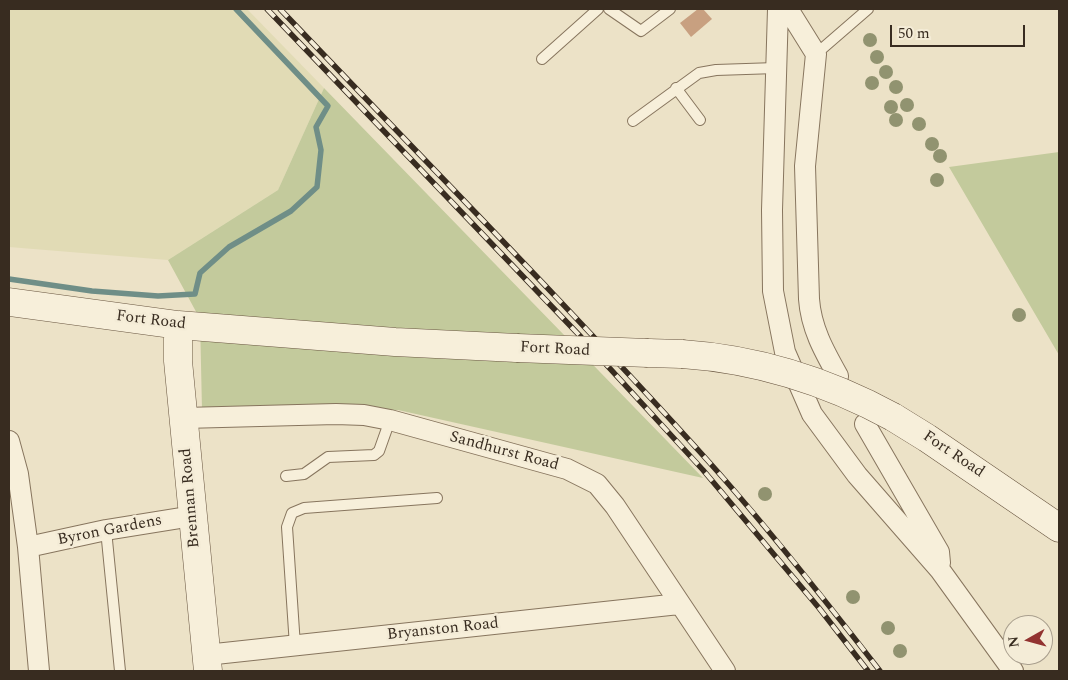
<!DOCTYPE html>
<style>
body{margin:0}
#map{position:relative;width:1068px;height:680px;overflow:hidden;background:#ece2c7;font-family:Spectral,serif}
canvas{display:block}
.frame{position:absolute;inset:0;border:10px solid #382c20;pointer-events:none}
.north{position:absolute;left:1003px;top:615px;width:50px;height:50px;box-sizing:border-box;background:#f4ecd7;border:1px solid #a99f8e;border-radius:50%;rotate:263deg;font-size:14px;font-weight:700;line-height:20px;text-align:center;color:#382c20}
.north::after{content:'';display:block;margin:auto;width:18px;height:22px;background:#923331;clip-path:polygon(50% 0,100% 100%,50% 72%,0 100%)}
.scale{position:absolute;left:890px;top:25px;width:135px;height:22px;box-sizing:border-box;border:2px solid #382c20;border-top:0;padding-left:6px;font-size:15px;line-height:18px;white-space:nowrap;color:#382c20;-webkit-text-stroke:4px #f4ecd7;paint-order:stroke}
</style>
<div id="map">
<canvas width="1068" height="680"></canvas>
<div class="frame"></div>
<div class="north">N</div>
<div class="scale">50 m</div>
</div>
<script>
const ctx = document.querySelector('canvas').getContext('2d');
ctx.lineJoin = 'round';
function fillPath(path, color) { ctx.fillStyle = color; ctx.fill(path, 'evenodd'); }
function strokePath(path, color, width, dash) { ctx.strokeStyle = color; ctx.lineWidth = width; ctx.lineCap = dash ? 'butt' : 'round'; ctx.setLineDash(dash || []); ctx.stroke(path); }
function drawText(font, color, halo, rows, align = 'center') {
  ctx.font = font + ' Spectral,serif'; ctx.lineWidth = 5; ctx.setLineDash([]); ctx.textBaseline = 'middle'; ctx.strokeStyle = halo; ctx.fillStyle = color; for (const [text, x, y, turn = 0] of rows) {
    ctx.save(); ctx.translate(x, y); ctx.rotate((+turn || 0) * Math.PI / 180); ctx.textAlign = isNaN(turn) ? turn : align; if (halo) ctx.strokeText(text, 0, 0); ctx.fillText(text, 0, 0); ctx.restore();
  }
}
fillPath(new Path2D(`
 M9,9h238l77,79 -46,102 -110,70 -159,-13z`), '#e1dbb5');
fillPath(new Path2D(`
 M324,88l379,390 -305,-68h-196l-2,-91 -32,-59 110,-70z
 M1059,152v203l-110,-188z`), '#c3ca9c');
strokePath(new Path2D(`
 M9,279l83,12 66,5 37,-2 5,-21 29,-26 62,-36 26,-24 4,-37 -5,-23 12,-21 -92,-97`), '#6f8e87', 5.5);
fillPath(new Path2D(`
 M698,9h5l9,10 -21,18 -11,-14z`), '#c8a080');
const lane = new Path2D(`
 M609,9l32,22 29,-22
 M816,54l52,-45
 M542,59l56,-50
 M676,88l24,32
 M633,121l66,-48 17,-3 60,-2
 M286,476l18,-2 24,-17 46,-2 5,-4 11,-31
 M106,530l14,141
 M295,646l-8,-119 5,-14 12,-5 133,-10`);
const street = new Path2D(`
 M778,9l-6,201 1,81 12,61 27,62 45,61 83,95 73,101
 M788,9l28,45 -11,112 4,133c2,29 15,52 29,77
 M184,418l152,-4 28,1 26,5 177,49 30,15 18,22 110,165
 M865,424l74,128 1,11
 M9,441l9,33 10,73 11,124
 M28,547l78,-17 87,-14
 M206,655l473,-51`);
const secondary = new Path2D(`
 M9,302l169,23 217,17 122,6
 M178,325v36l30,310
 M648,353l34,1
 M893,417l34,21 132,90`);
strokePath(lane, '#87755e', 12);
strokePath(street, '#87755e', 22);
strokePath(secondary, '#695641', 29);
strokePath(lane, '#f7efda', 10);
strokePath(street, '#f7efda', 20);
strokePath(secondary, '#f7efda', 28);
const rail = new Path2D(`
 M267,9l314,328 122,133 116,138 49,63
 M280,9c143,150 290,299 429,453 60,67 116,138 171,209`);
strokePath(rail, '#382c20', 5.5);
strokePath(rail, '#f4ecd7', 4, [11]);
const secondaryBridge = new Path2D(`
 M517,348l131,5
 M682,354c74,5 145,27 211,63`);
strokePath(secondaryBridge, '#695641', 29, []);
strokePath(secondaryBridge, '#f7efda', 28);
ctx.fillStyle = '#919370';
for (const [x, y] of [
 [870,40],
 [877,57],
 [886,72],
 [872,83],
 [896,87],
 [907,105],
 [891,107],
 [896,120],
 [919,124],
 [932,144],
 [940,156],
 [937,180],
 [1019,315],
 [765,494],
 [853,597],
 [888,628],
 [900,651]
]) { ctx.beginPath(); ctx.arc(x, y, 7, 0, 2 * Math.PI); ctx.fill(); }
drawText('16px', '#382c20', '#f4ecd7', [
 ["Fort Road",151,321,7],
 ["Fort Road",555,350,3],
 ["Sandhurst Road",504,452,15],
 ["Fort Road",953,455,34],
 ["Brennan Road",191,498,-95],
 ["Byron Gardens",110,531,-11],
 ["Bryanston Road",443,630,-6]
]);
</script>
